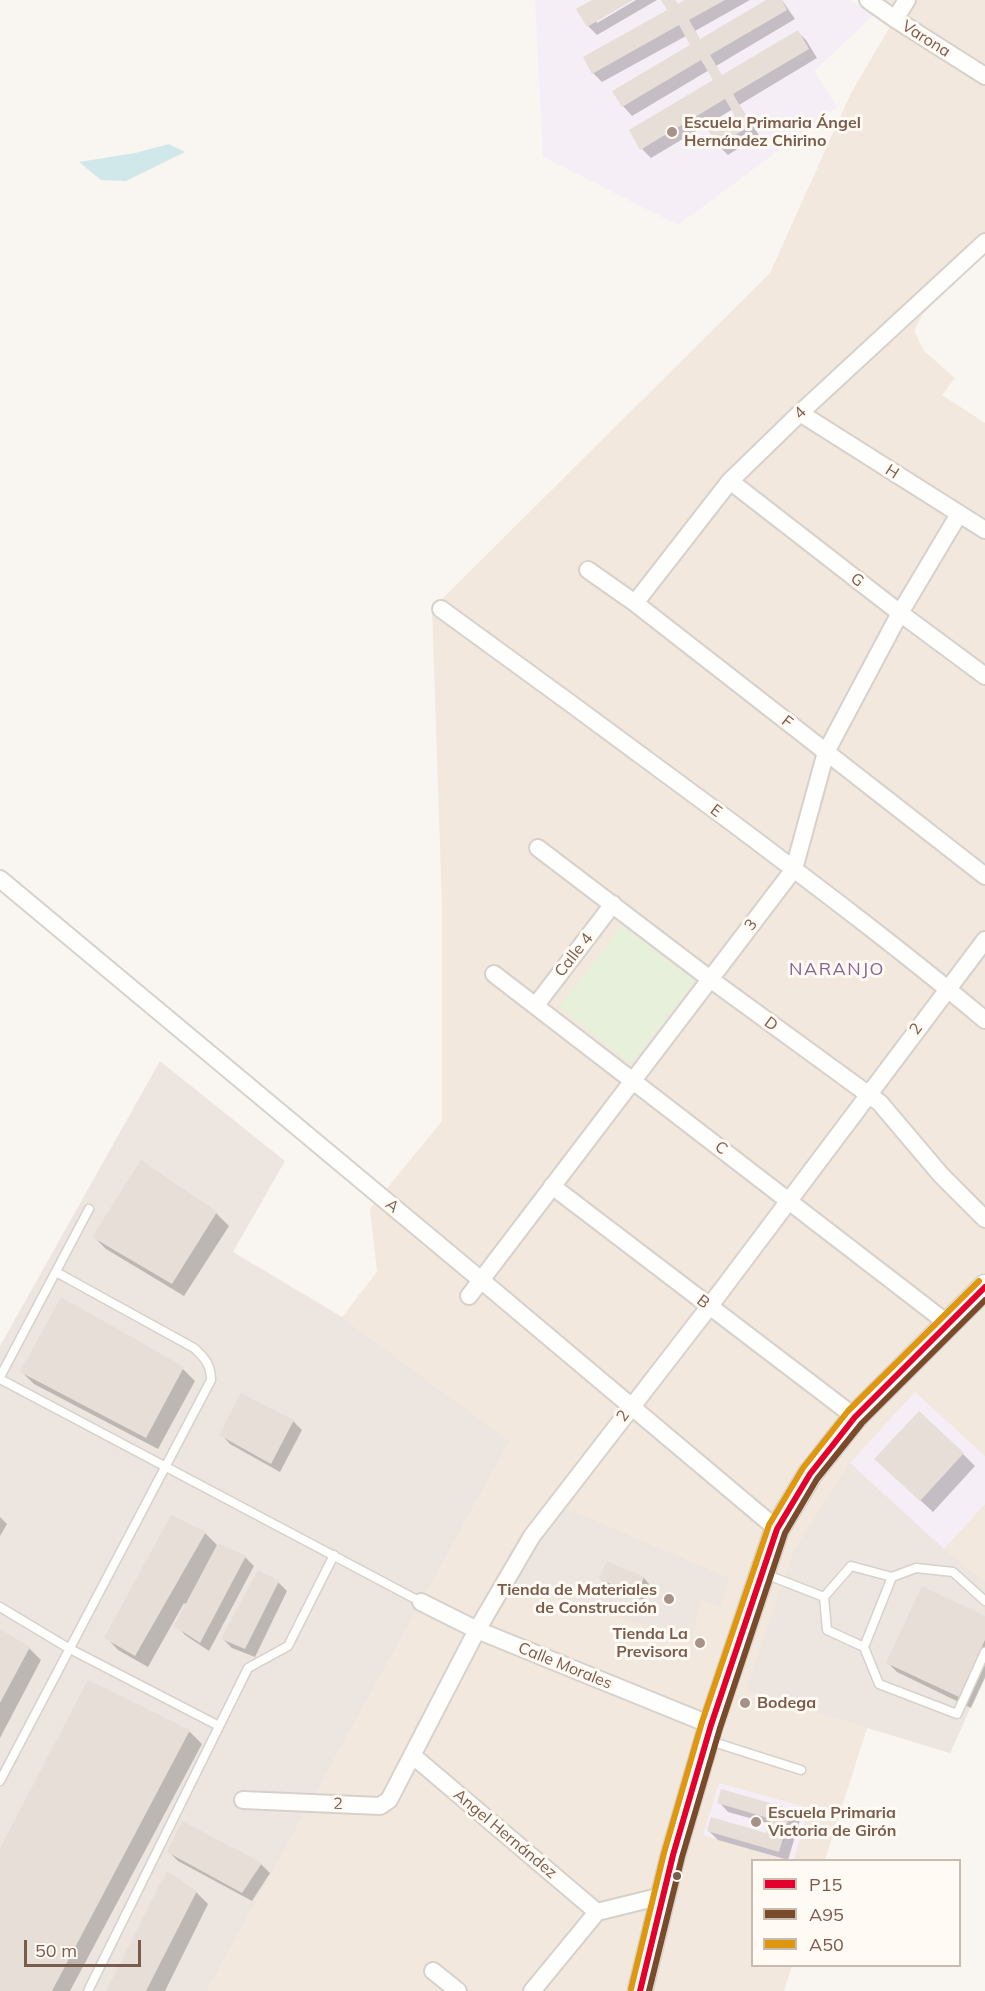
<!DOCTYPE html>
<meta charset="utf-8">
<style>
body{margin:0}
#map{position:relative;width:985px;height:1991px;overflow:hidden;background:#f9f5f0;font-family:Mulish,sans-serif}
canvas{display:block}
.legend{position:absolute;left:751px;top:1859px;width:210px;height:108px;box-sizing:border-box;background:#fffaf3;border:2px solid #cabbb1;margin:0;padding:8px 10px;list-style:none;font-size:18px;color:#7a5c4d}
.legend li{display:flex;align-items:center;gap:12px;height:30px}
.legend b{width:30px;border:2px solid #cabbb1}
.scale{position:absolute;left:24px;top:1940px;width:117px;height:27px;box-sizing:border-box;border:3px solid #7a5c4d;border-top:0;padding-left:8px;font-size:18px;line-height:21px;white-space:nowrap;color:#7a5c4d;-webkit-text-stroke:4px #fffaf3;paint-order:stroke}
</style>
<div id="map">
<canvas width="985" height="1991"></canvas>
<ul class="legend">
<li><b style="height:8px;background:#e4002b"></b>P15</li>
<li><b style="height:8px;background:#7a4b2a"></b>A95</li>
<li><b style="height:8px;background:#de970f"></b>A50</li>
</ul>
<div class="scale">50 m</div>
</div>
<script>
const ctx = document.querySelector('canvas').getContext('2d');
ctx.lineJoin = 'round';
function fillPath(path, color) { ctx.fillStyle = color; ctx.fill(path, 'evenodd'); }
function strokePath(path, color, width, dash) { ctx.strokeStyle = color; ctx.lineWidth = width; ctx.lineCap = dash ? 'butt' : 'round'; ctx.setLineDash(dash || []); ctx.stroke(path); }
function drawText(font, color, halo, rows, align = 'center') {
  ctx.font = font + ' Mulish,sans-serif'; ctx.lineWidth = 6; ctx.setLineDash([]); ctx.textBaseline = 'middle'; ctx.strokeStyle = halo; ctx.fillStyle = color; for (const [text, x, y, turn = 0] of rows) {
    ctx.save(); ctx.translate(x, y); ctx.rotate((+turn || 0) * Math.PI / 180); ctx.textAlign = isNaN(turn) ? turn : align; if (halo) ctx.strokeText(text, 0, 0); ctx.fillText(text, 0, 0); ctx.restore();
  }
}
fillPath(new Path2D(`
 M868,0h117v254l-63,61 -8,16 10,20 31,27 -13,17 43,28v1252l-35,78 -83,-25 -42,132h-73v106h40l-8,25h-577l303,-550 -168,-124 35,-45 -7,-63 72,-88v-216l-10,-296 338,-336 81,-180 43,-73z`), '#f2e8de');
fillPath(new Path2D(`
 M160,1061l125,100 -52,91 109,65 168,124 -303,550h-207v-645z
 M850,1463l94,86 41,34v92l-35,78 -204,-63 48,-140z
 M565,1508l164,70 -9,29 -19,-8 -10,42 -176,-59 17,-30z`), '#ede5e0');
fillPath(new Path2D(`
 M535,0h316l22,16 -59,55 23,36 -159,118 -135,-68z
 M915,1392l70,64v48l-41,45 -94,-86z
 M719,1783l90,25 -15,52h-9l-82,-25z`), '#f6eef6');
fillPath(new Path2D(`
 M622,925l73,56 -64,83 -72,-57z`), '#e7f0db');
fillPath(new Path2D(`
 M169,144l16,8 -59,29 -25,-1 -22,-18 56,-9z`), '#d0e8ea');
fillPath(new Path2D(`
 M595,0h35l-34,20 1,3 39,-23h21l-60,35 -9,-9z
 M663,0h12l3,6 10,-6h62l-55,31 5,10 69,-41h13l13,19 -163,97 -9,-10 -9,-14 78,-46 -6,-10 -84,46 -9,-9 76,-62z
 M797,31l9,9 11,18 -78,47 20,30 -31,20 -9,-9 -9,-15 26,-17 -3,-5 -82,49 -9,-9z
 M141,1163l75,50 13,13 -45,70 -78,-47 -12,-12z
 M62,1299l121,70 12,12 -37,68 -124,-65 -12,-12z
 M293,1421l9,9 -22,42 -50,-28 -9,-10z
 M963,1454l12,12 -42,46 -44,-41z
 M0,1517l7,7 -7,12z
 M172,1517l33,16 13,13 27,11 9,9 -45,85 -24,-16 -9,-10 11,-20 -3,-2 -36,64 -30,-17 -12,-13z
 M644,1578l5,6 -6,16 -36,-15 -6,-6z
 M278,1582l9,9 -32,66 -23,-9 -9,-9z
 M985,1617v61l-14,30 -74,-36 -9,-9z
 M0,1631l29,17 12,12 -41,78z
 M89,1682l101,50 12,12 -132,247h-70v-140z
 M722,1791l69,20 9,9 -12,40 -70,-20 -9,-9 58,4 4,-11 -43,-12 -9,-10z
 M182,1823l79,41 9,9 -18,28 -74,-40 -9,-9z
 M196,1892l12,12 -43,87h-57z`), '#0003');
fillPath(new Path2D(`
 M592,0h41l-46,27 -11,-18z
 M661,0h14l3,4 7,-4h40l-36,20 11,19 66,-39h16l5,10 -77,45 12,20 76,-45 11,19 -76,45 18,31 -33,21 -10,-16 26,-16 -9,-15 -85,51 -11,-20 84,-50 -12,-20 -79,47 -10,-16 78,-46 -11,-20 -87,49 -9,-17 84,-47z
 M141,1160l76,52 -45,72 -80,-47z
 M61,1297l123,70 -38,71 -126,-66z
 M241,1393l53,27 -23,44 -52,-29z
 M919,1411l45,42 -44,48 -46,-42z
 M171,1515l35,17 -71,124 -31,-18z
 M218,1543l28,13 -46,87 -26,-17z
 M607,1561l37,16 -7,18 -38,-16z
 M258,1570l21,11 -34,68 -24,-10z
 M922,1586l63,30v24l-26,57 -73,-34z
 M0,1629l30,18 -30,56z
 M88,1680l102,50 -138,261h-52v-143z
 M721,1789l70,20 -12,43 -72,-21 4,-14 55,16 5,-14 -54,-16z
 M182,1821l80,42 -20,30 -75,-41z
 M167,1871l30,20 -51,100h-40z`), '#e6ded7');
const lane = new Path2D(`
 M0,1377l89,-168
 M0,1379l421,223
 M765,1574l59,23
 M985,1601l-32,-29 -37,-4 -24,9 -41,-11 -27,31 3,33 37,17 15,37 78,30 28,-62
 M0,1607l70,42 149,77
 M864,1647l28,-70
 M707,1740l94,30
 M0,1781l211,-401c0,-15 -6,-22 -17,-32l-138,-76
 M88,1991l160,-323 40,-22 46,-91`);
const street = new Path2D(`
 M868,0l27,19 90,57
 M895,19l12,-19
 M800,413l185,117
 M730,481l170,132 85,63
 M588,570l47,33 350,273
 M635,603l95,-122 70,-68 185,-171
 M441,609c98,71 196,143 293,215 85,64 170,128 251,196
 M538,848l172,131 170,124 61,72 44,44
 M0,879l481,401 296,249
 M494,974l453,349
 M536,1005l77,-101
 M552,1186l303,231
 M469,1296l325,-427 32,-117 74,-139 59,-99
 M421,1602l56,28 234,95
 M412,1755l185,157
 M243,1800l137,6 9,-6 88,-170 55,-94 177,-229 276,-367
 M433,1971l25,20
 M532,1991l65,-79 65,-16`);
const secondary = new Path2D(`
 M640,1991l33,-136 38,-130 66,-196 33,-55 45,-57 130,-130`);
strokePath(lane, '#d7d1cb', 11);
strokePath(street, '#d7d1cb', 20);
strokePath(secondary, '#d9d2cb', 27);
strokePath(lane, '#fefefd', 8);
strokePath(street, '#fefefd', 16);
strokePath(secondary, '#fefefd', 24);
strokePath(new Path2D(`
 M640,1991l33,-136 38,-130 66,-196 33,-55 45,-57 130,-130`), '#e4002b', 6);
strokePath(new Path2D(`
 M649,1991l33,-134 38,-129 65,-195 32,-54 45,-56 123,-123`), '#7a4b2a', 6);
strokePath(new Path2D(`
 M631,1989l33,-136 38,-131 67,-197 34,-57 45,-57 131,-130`), '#de970f', 6);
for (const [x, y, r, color] of [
 [672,132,6,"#a69286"],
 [669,1599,6,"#a69286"],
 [700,1643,6,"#a69286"],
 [745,1703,6,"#a69286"],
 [756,1822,6,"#a69286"],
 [677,1876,5,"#7a5c4d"]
]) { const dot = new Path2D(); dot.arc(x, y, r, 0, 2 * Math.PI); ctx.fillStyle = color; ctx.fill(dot); strokePath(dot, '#fffaf3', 2); }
drawText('16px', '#7a5c4d', '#fffaf3', [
 ["Varona",926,39,32],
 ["4",800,413,-44],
 ["H",892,472,32],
 ["G",857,580,38],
 ["F",787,722,38],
 ["E",716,811,37],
 ["3",751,925,-53],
 ["Calle 4",574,955,-52],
 ["D",771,1024,36],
 ["2",916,1029,-53],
 ["C",721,1148,38],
 ["A",392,1206,40],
 ["B",703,1302,37],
 ["2",623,1416,-53],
 ["Calle Morales",565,1666,22],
 ["2",338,1804,2],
 ["Angel Hernández",505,1834,40]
]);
drawText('bold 16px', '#7a5c4d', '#fffaf3', [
 ["Escuela Primaria Ángel",684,123],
 ["Hernández Chirino",684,141],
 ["Tienda de Materiales",657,1590,"right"],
 ["de Construcción",657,1608,"right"],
 ["Tienda La",688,1634,"right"],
 ["Previsora",688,1652,"right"],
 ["Bodega",757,1703],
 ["Escuela Primaria",768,1813],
 ["Victoria de Girón",768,1831]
], 'left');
ctx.letterSpacing = '1.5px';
drawText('18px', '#846695', '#fffaf3', [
 ["NARANJO",837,970]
]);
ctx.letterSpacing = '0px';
</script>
